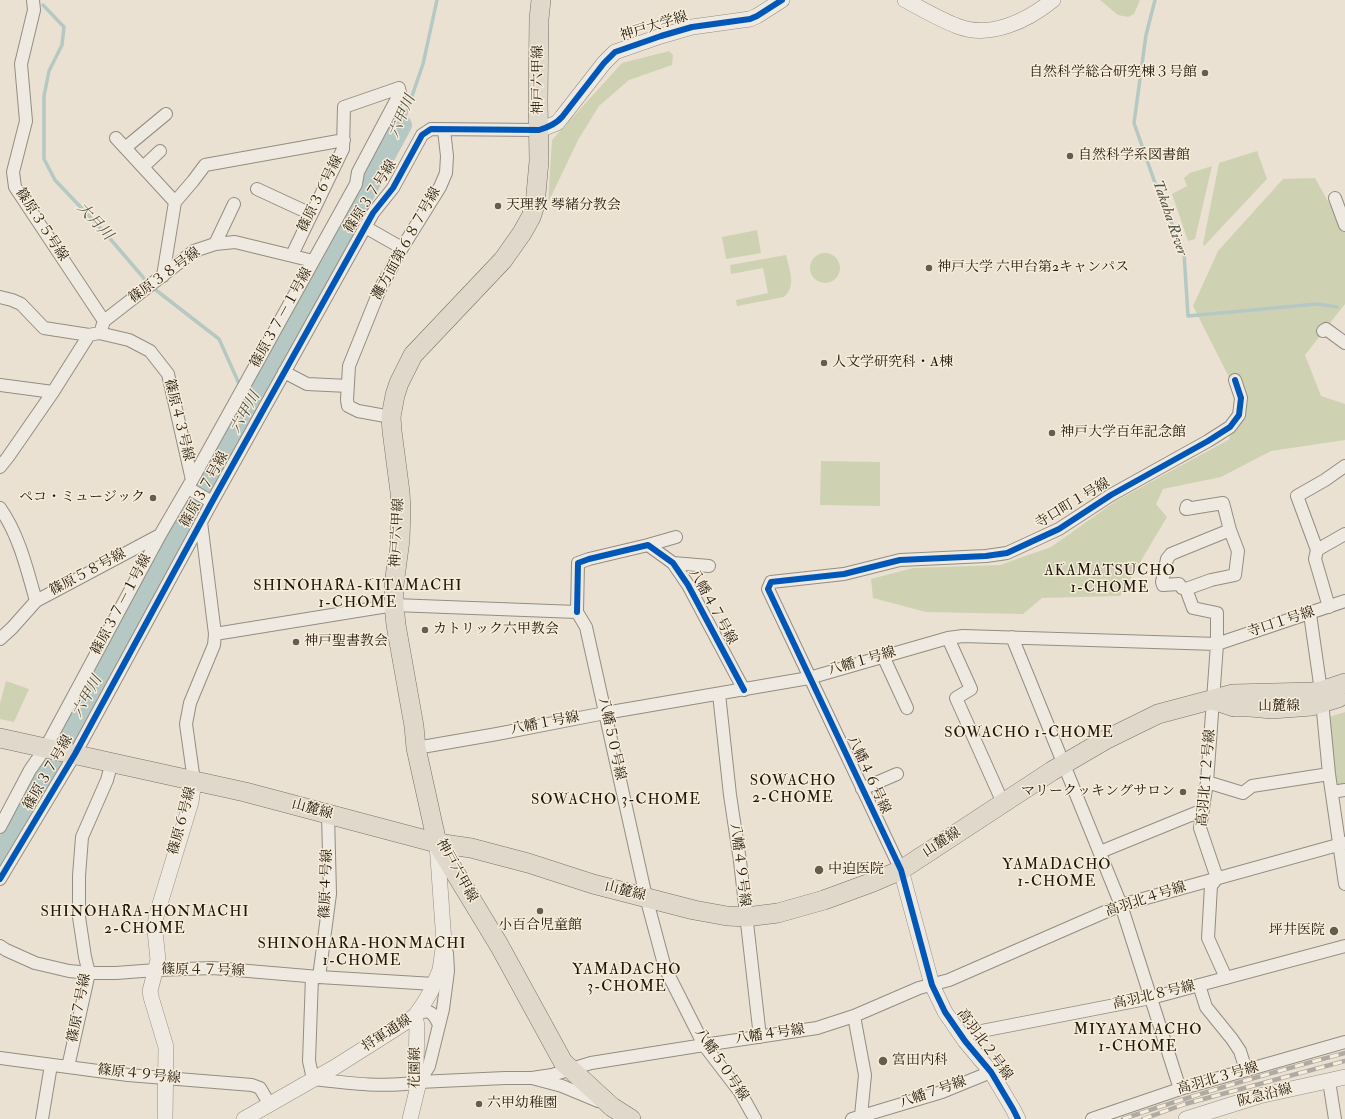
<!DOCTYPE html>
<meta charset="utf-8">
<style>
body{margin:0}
canvas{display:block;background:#eae1d2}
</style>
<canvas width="1345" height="1119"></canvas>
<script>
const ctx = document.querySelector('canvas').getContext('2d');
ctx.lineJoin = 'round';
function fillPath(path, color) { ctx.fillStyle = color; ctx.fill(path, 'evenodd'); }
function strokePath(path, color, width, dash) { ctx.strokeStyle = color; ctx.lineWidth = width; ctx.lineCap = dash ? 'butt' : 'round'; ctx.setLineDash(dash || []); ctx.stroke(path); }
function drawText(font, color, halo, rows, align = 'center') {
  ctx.font = font + ' "IM FELL Double Pica","Noto Serif JP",serif'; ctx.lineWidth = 3; ctx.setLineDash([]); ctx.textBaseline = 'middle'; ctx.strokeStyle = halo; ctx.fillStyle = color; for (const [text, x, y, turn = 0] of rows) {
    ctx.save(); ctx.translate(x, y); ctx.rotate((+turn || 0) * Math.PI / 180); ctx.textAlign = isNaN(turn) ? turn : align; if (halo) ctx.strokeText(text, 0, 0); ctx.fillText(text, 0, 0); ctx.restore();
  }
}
fillPath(new Path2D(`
 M1100,0h40l-6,14 -6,3 -10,-2z
 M669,51l4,4 -1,10 -43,15 -30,26 -21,34 -30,63 4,-63 70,-77z
 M1257,151l10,28 -63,67 -1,-2 16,-81z
 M1212,166l-17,73 -7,2 -16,-47 15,-8 -3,-8 6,-5z
 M1315,178l30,54v72l-40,51 16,41 24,8v36l-74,11 -50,26 -58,12 -7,15 11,13 -47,79 -78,2 -19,16 -97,-2 -53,-14 -2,-19 42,-11 87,-3 51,-18 65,-46 112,-61 17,-31 -52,-103 25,-55 65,-72z
 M757,230l4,23 -35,6 -4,-22z
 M810 268a15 15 0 1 1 30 0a15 15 0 1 1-30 0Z
 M786,255c3,14 11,31 -2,42l-47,9 -1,-6 32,-7 -5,-25 -32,6 -1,-9z
 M821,461l59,1v44l-60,-1z
 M6,681l23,8 -15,33 -14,-3v-16z
 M1345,712v73l-8,1 -8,-69z`), '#ced2b2');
strokePath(new Path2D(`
 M1155,0l-9,35 -12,88 21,60 29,70 4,63 129,-12 20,3
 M43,5l21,22 -2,18 -13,26 -5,25v63l11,21 51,54 42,49
 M402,125l21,-61 14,-64
 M152,287l67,52 22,49
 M243,394l6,14`), '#b5c8c3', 3.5);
strokePath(new Path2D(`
 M0,856l249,-448 153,-283`), '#b5c8c3', 20);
const minor = new Path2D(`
 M33,0l1,10 -13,54 5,57 -13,51 2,15 89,134
 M116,138l59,64
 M125,148l41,-34
 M143,167l17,-16
 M257,189l54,25
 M1335,198l10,27
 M365,227l37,21
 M215,244l19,-40
 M163,276l12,-74 18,-21 12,-16 139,-25
 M0,297l12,3 9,4 23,24 45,7 10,-2 30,7 21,11 18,23 24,106 -32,55 -114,212 -16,23 -30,57
 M102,327l2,-6 90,-70 21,-7 20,-2 78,19
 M1323,331l3,-2 19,14
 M284,372l23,12 41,2
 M0,385l53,7
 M391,417l-33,-6 -10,-5 -1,-6 2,-34 31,-77 22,-41 38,-61 6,-14 1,-17 -3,-26
 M0,467l8,-10 45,-65 36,-57
 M192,480l164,-296 2,-12 42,-79 -1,-5 -55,19 -1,42 -51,106
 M188,488l24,14
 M0,508c19,27 27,61 36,93l-24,27 -12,11
 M648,545l28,-8
 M1317,550l-20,-54 28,-16 20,-14
 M673,563l36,3
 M1186,589l25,-9 24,-5 3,-24 -8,-21 -7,-27 -37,6 1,-3
 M36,601l124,-66
 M1329,607l-14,-48 2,-9 28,-16
 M577,612l1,-49 11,-4 59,-14 25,18 15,22 56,105
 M1310,614l11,77 8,83 16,110
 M215,634l179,-29 183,7 9,15 60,270 19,71 39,77 36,47 15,27
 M1012,637l109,268 59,184
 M948,638l23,51 -15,9 47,105
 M883,656l24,52
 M719,694l11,101 10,66 20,176
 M416,748l81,-14 108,-21 204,-35 139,-40 15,-2 254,8 128,-43
 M194,781l-8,-57 4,-21 24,-58 1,-11 -14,-112
 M1207,782l36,11 9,-7 77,-12
 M862,789l35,-15
 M1332,792l13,-2
 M1100,852l103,-42
 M901,870l-133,-281 3,-7 73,-8 56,-14 86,-4 21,-3 52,-24 52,-34 97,-54 22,-14 9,-12 2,-17 -6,-18
 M0,879l75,-125 137,-252 161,-289 20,-25 29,-53 9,-6 108,1
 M0,946l6,4 29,13 34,8 20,2h27l40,-3 57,-2 106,9 115,7
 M312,977l-3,84 4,18c34,4 72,9 106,3l86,-4h27l30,8 36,15
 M319,977l11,-83 -2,-80
 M1226,978l-18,-40 3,-52 6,-8 -17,-50 7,-46 6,-82 4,-56v-31l-24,-5 -7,-19 -4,-1 -3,-4 -16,1 -1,-3 5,-23 4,-5 59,-24
 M1199,985l7,22 26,32 8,12 6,19
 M415,1016c13,-8 18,-5 24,9
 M854,1016l11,59 -4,41
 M961,1035l190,-37 194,-52
 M0,1058l128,17 124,10 8,3 10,17
 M68,1067l21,-94 -4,-16 -6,-40v-41l3,-39 25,-57 5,-18
 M532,1078l20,-3 39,-12 113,-18 113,-17 37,-12 65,-28 30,-8 172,-75 224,-62
 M1329,1081l6,38
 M419,1082l10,-16 14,-57 5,-38 -1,-18
 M42,1119l9,-54
 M852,1119l90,-27 49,-20
 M1092,1119l88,-30 165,-47`);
const tertiary = new Path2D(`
 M905,0c17,9 34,19 52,26 33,13 70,-5 96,-26
 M539,130l18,-7 5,-6 42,-54 11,-11 46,-16 31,-9 58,-8 7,-3 25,-16
 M901,870l31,115 13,27 20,29 26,31 22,37 5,10
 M165,1119l1,-72 -15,-50 -1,-6 8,-31 -3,-29 1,-14 35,-115 3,-21
 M244,1119l91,-52 57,-36 23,-15 9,-13 7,-12 9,-21 4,-28 -7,-98
 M410,1119l9,-37 -3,-16 1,-40 -2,-10
 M1186,1119l73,-23 86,-19`);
const primary = new Path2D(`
 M541,0l-2,19 -1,81 1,61 -4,44 -4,12 -9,16 -19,27 -90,95 -14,28 -4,12 -4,22 1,14 8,61 1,17 -1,31 -6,45v20l2,20 18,101 2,22 21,95 62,102 64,117 49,45 19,12
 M1213,700l21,7h16l22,2 40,-3 26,-8
 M0,738l245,54 192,51 34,5 57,15 65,21 101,26 33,6 19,1 32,-4 46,-13 49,-18 28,-12 151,-99 53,-31 53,-26 75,-20 79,-2 9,-1 24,-8`);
strokePath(minor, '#938d83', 14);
strokePath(tertiary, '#938d83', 16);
strokePath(primary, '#767167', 20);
strokePath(minor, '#eeeae1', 12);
strokePath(tertiary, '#eeeae1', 15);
strokePath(primary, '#e1d8cc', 19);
const rail = new Path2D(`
 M1123,1119c73,-25 147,-46 222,-66
 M1143,1119l42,-15 160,-43`);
strokePath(rail, '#afaaa2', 4.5);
strokePath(rail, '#f8eddb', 3, [9]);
strokePath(new Path2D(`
 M577,612l1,-49 11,-4 59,-14 25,18 15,22 56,105
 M0,879l75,-125 137,-252 161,-289 20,-25 29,-53 9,-6 108,1c10,-3 17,-6 23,-13l42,-54 11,-11 46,-16 31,-9 58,-8 7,-3 25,-16
 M1018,1119l-5,-10 -22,-37 -26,-31 -20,-29 -13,-27 -31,-115 -133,-281 3,-7 73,-8 56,-14 86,-4 21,-3 52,-24 52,-34 97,-54 22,-14 9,-12 2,-17 -6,-18`), '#0057b8', 6);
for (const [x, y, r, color] of [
 [1205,73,4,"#655d50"],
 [1070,156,4,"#655d50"],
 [498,206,4,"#655d50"],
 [929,268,4,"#655d50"],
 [824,363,4,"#655d50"],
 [1052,433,4,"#655d50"],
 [153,498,4,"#655d50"],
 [425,630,4,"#655d50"],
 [296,642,4,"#655d50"],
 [1183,792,4,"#655d50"],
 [819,870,5,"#655d50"],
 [540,911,4,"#655d50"],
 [1334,931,5,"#655d50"],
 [883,1061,5,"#655d50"],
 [479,1104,4,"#655d50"]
]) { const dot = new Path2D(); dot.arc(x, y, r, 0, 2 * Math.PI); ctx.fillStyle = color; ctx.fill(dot); strokePath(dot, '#f8eddb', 1.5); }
drawText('14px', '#1e160a', '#f8eddb', [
 ["神戸大学線",654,27,-17],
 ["神戸六甲線",539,80,-90],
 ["篠原３６号線",321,194,-64],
 ["篠原３７号線",371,197,-57],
 ["篠原３５号線",41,225,57],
 ["灘方面第６８７号線",407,244,-61],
 ["篠原３８号線",165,276,-36],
 ["篠原３７－１号線",282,318,-61],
 ["篠原４３号線",178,420,76],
 ["篠原３７号線",205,490,-61],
 ["寺口町１号線",1073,504,-31],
 ["神戸六甲線",398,533,-87],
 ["篠原５８号線",88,573,-28],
 ["篠原３７－１号線",122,605,-62],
 ["八幡４７号線",712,607,61],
 ["寺口１号線",1281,623,-18],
 ["八幡１号線",862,662,-16],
 ["山麓線",1279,707],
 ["八幡１号線",545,724,-11],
 ["八幡５０号線",611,739,78],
 ["篠原３７号線",49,773,-60],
 ["八幡４６号線",868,775,65],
 ["高羽北１２号線",1207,778,-85],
 ["山麓線",312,810,15],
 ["篠原６号線",183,821,-75],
 ["山麓線",942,843,-33],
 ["八幡４９号線",739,865,83],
 ["神戸六甲線",456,871,61],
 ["篠原４号線",327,884,-88],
 ["山麓線",625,892,14],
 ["高羽北４号線",1146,900,-18],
 ["篠原４７号線",203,971,1],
 ["高羽北８号線",1154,996,-13],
 ["篠原７号線",80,1008,-79],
 ["将軍通線",387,1034,-33],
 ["八幡４号線",770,1035,-8],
 ["高羽北２号線",984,1045,54],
 ["八幡５０号線",721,1065,56],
 ["花園線",416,1068,-89],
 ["篠原４９号線",139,1075,6],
 ["高羽北３号線",1218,1079,-16],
 ["八幡７号線",933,1093,-19],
 ["阪急沿線",1265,1096,-14]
]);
drawText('14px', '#1e160a', '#f8eddb', [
 ["自然科学総合研究棟３号館",1197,73,"right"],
 ["自然科学系図書館",1078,156],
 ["天理教 琴緒分教会",506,206],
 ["神戸大学 六甲台第2キャンパス",937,268],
 ["人文学研究科・A棟",832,363],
 ["神戸大学百年記念館",1060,433],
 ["ペコ・ミュージック",145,498,"right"],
 ["カトリック六甲教会",433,630],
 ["神戸聖書教会",304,642],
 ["マリークッキングサロン",1175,792,"right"],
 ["中迫医院",828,870],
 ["小百合児童館",540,926,"center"],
 ["坪井医院",1325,931,"right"],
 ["宮田内科",892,1061],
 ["六甲幼稚園",487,1104]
], 'left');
drawText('italic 15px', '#4b5048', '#f8eddb', [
 ["六甲川",403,117,-67],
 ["Takaha River",1169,218,71],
 ["大月川",94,222,47],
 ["六甲川",246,413,-61],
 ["六甲川",88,697,-61]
]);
ctx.letterSpacing = '1px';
drawText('15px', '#1e160a', '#f8eddb', [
 ["AKAMATSUCHO",1110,572],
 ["1-CHOME",1110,589],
 ["SHINOHARA-KITAMACHI",358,587],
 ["1-CHOME",358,604],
 ["SOWACHO 1-CHOME",1029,734],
 ["SOWACHO",793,782],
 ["2-CHOME",793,799],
 ["SOWACHO 3-CHOME",616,801],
 ["YAMADACHO",1057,866],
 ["1-CHOME",1057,883],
 ["SHINOHARA-HONMACHI",145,913],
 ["2-CHOME",145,930],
 ["SHINOHARA-HONMACHI",362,945],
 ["1-CHOME",362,962],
 ["YAMADACHO",627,971],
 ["3-CHOME",627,988],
 ["MIYAYAMACHO",1138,1031],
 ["1-CHOME",1138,1048]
]);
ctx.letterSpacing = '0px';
</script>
